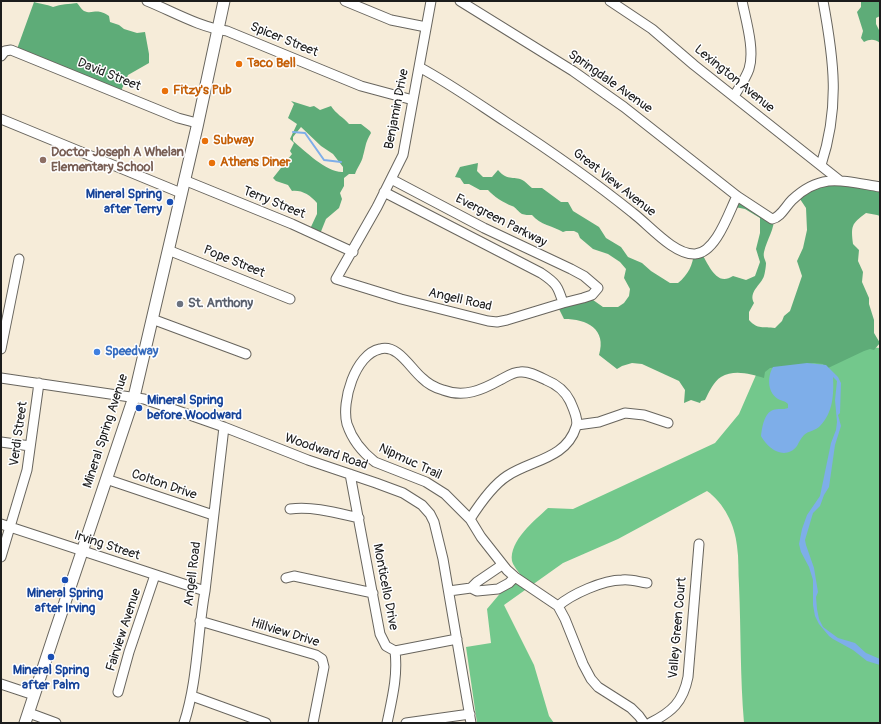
<!DOCTYPE html>
<style>
body{margin:0}
#map{position:relative;width:881px;height:724px;overflow:hidden;background:#f6ecd9;font-family:Pangolin,sans-serif}
canvas{display:block}
.frame{position:absolute;inset:0;border:2px solid #1c1c1c;pointer-events:none}
</style>
<div id="map">
<canvas width="881" height="724"></canvas>
<div class="frame"></div>
</div>
<script>
const ctx = document.querySelector('canvas').getContext('2d');
ctx.lineJoin = 'round';
function fillPath(path, color) { ctx.fillStyle = color; ctx.fill(path, 'evenodd'); }
function strokePath(path, color, width, dash) { ctx.strokeStyle = color; ctx.lineWidth = width; ctx.lineCap = dash ? 'butt' : 'round'; ctx.setLineDash(dash || []); ctx.stroke(path); }
function drawText(font, color, halo, rows, align = 'center') {
  ctx.font = font + ' Pangolin,sans-serif'; ctx.lineWidth = 3; ctx.setLineDash([]); ctx.textBaseline = 'middle'; ctx.strokeStyle = halo; ctx.fillStyle = color; for (const [text, x, y, turn = 0] of rows) {
    ctx.save(); ctx.translate(x, y); ctx.rotate((+turn || 0) * Math.PI / 180); ctx.textAlign = isNaN(turn) ? turn : align; if (halo) ctx.strokeText(text, 0, 0); ctx.fillText(text, 0, 0); ctx.restore();
  }
}
fillPath(new Path2D(`
 M849,345l31,3v375h-136c-4,-46 -3,-92 -5,-138 -1,-13 0,-26 -2,-39 -2,-21 -13,-43 -30,-55l-89,48 -55,24 -59,42 30,60 15,51 5,7h-77l-11,-76 25,-4 -4,-34 16,-19 17,-16c-3,-4 -7,-9 -8,-13 -3,-20 23,-41 36,-53l25,1 142,-66 24,-29 20,-46z`), '#73c88c');
fillPath(new Path2D(`
 M861,1h19v15l-4,2v6l4,8v11c-5,-4 -10,-4 -16,-1l-3,-4 2,-7 -6,-19 4,-5z
 M34,2c7,2 12,2 19,5 8,-3 16,-3 24,-4 2,2 4,6 7,8 9,4 12,-4 25,5l1,6 9,3 5,4 13,4 8,-1 4,22v9l-21,12 -7,16 -104,-42z
 M291,101l19,6 4,-1 6,4 11,-4c5,8 12,11 18,18h12l9,7 1,2c-6,10 -5,13 -8,23 -1,6 -6,12 -8,18h-6l-5,4v8l-4,7 2,6 -3,9 -13,11 -6,15 -10,-5 7,-15v-11c-7,-8 -15,-13 -25,-12l-4,-6 -12,-4 -3,-3 19,-24 -2,-3 4,-8 -4,-4 7,-15 -9,-6 6,-14zM301,127l20,19 12,8 10,13v5c-16,1 -38,-21 -50,-31v-4z
 M478,163l-1,8 6,6h9l6,-7c10,12 17,5 26,11 3,2 5,5 8,7h10l19,14h7l5,9 26,16 7,11 15,9 7,10 14,6 9,8 19,12h8c10,-8 15,-18 16,-31l5,-2c9,11 16,38 34,26l13,4 9,-4 5,-14 -4,-13 4,-16v-15l-15,-9 -15,-3 5,-8 39,18c1,13 -7,23 -10,36 -1,5 1,7 2,11 0,3 -1,10 -2,13 -3,9 -16,16 -10,27l-5,9v8c9,10 14,6 26,8l7,-7 2,-5 6,-5 12,-35 -5,-15 6,-13 4,-18 -1,-22 -10,-15 45,-17 39,9v31l-3,-1 -11,-2c-15,11 -15,13 -13,31l6,6 -1,11 5,11 -1,10 7,16v6l5,16v13l6,10 -6,7 -4,-1 -6,2 -38,18 -3,-5 -9,-1 -44,5 -5,4 -1,6c-13,-4 -30,-9 -43,-1 -7,4 -12,15 -16,23l-4,1 -1,2 -9,-3 -7,3 1,-13 -6,-9 -37,-17 -10,-1 -10,3 -5,3 -18,-14c8,-26 -12,-36 -35,-36l-8,-16 30,-8 17,12h15l6,-4 5,-7 1,-7 -6,-11 2,-9 -6,-7 -12,-8 -15,-5 -13,-11 -2,-5 -4,-2h-8l-3,1c-10,-6 -23,-7 -31,-17 -4,0 -7,0 -10,-1 -4,-2 -6,-7 -10,-8 -8,-3 -19,-10 -24,-16h-8l-11,-6h-5l-4,-6 -5,-1 5,-10z`), '#5eac78');
fillPath(new Path2D(`
 M807,363l19,2 12,12 3,6 -1,30 -2,2 3,11 -6,19 -6,42 -5,8 -4,11 -7,7 -8,27 1,5 8,23 4,24 -2,5 1,12 2,10 4,8 15,11 17,5 11,10 14,6v6l-13,-4 -14,-11 -20,-11 -4,-3 -10,-12 -4,-8 -2,-11v-25l-4,-13 -8,-15 -2,-8 3,-15 5,-14 13,-19 11,-53 5,-13 1,-8 -2,-22 2,-19 -4,-4c1,17 0,36 -13,49 -5,5 -12,5 -16,9 -3,3 -5,7 -7,11 -12,15 -29,3 -36,-10 1,-8 3,-23 12,-26 5,-2 10,0 15,-2v-4c-3,-3 -5,-3 -8,-4 -13,-6 -13,-23 -7,-33z`), '#7eaee9');
strokePath(new Path2D(`
 M293,132l12,1 19,27 17,2`), '#7eaee9', 2);
const minor = new Path2D(`
 M147,1c27,11 52,26 80,30l134,55 52,14
 M345,1l46,19 35,7
 M460,1l113,70 51,36 113,89 35,23c9,-2 13,-12 20,-19 29,-28 52,-19 88,-13
 M610,1l42,28 42,36 145,115
 M1,56l4,-5 6,-1 167,68 19,5
 M419,67c30,16 58,36 87,55 43,28 86,58 127,91 16,12 41,42 62,41 21,-1 34,-42 42,-58
 M734,96c5,-8 12,-18 15,-27 6,-19 -3,-48 -7,-68
 M1,119l180,74
 M821,165c19,-58 13,-105 2,-164
 M391,179l93,49 87,41 13,7 14,12 -6,7 -9,3 -20,5 -56,17 -10,2 -9,-1 -87,-22 -65,-20 41,-72 26,-52 28,-154
 M184,180l108,44 61,28
 M384,192l157,81c15,10 17,13 22,30
 M168,250l122,49
 M152,319l94,35
 M1,349l18,-90
 M1,378l143,21 80,28 84,33 68,23 27,10 19,12 8,9 4,8 9,37 28,164
 M577,425l22,-3 26,-9 19,2 24,8
 M1,442l29,4
 M350,474l30,160 6,12 9,5
 M106,479l107,36
 M290,509c23,-3 47,4 69,9
 M470,519c9,-14 23,-34 37,-43 24,-16 59,-17 69,-49 3,-7 -3,-19 -6,-26 -5,-10 -14,-17 -24,-21 -8,-4 -17,-9 -26,-8 -7,0 -14,5 -20,8 -18,10 -36,18 -57,10 -7,-2 -15,-6 -21,-12 -12,-10 -24,-34 -42,-29 -25,5 -39,53 -33,75 5,15 15,28 28,38l51,20 19,12 25,25 11,18 26,33 8,7 43,29 7,13 18,45 8,15 7,8 33,21 8,8 5,7
 M1,524l204,67
 M1,557l26,-87 12,-87
 M286,578l8,-2 79,17
 M471,588l6,-6 25,-17
 M449,591l22,-3 6,3 21,-2 11,-6 6,-6
 M558,606c14,-12 45,-26 64,-26 9,-1 17,2 25,3
 M200,621l116,34 6,4 2,8 -11,56
 M395,651l62,-12
 M1,684l33,11
 M118,692l11,-40 26,-77
 M192,696l74,27
 M29,713l27,10
 M184,723c14,-43 13,-88 21,-132l19,-164
 M387,723c5,-24 11,-47 8,-72
 M406,723l64,-9
 M650,723c22,-11 33,-21 38,-46l11,-133`);
const major = new Path2D(`
 M25,723l29,-88 80,-238 63,-270 27,-126`);
strokePath(minor, '#68655e', 11);
strokePath(major, '#68655e', 13);
strokePath(minor, '#fff', 9);
strokePath(major, '#fff', 11);
for (const [x, y, r, color] of [
 [239,64,4,"#e8710a"],
 [165,91,4,"#e8710a"],
 [205,141,4,"#e8710a"],
 [43,160,4,"#8d6e63"],
 [212,163,4,"#e8710a"],
 [170,202,4,"#1a4fb4"],
 [180,304,4,"#6b7280"],
 [97,352,4,"#3f7fe0"],
 [139,408,4,"#1a4fb4"],
 [65,580,4,"#1a4fb4"],
 [51,657,4,"#1a4fb4"]
]) { const dot = new Path2D(); dot.arc(x, y, r, 0, 2 * Math.PI); ctx.fillStyle = color; ctx.fill(dot); strokePath(dot, '#fff', 1.5); }
drawText('13px', '#1c1c1c', '#fff', [
 ["Spicer Street",284,40,22],
 ["David Street",109,75,22],
 ["Lexington Avenue",734,79,39],
 ["Springdale Avenue",610,82,35],
 ["Benjamin Drive",397,109,-79],
 ["Great View Avenue",614,183,38],
 ["Terry Street",274,203,22],
 ["Evergreen Parkway",501,221,27],
 ["Pope Street",234,262,22],
 ["Angell Road",460,300,13],
 ["Mineral Spring Avenue",106,431,-72],
 ["Verdi Street",19,434,-82],
 ["Woodward Road",326,452,19],
 ["Nipmuc Trail",410,462,25],
 ["Colton Drive",164,485,19],
 ["Irving Street",107,546,18],
 ["Angell Road",193,574,-83],
 ["Monticello Drive",385,587,79],
 ["Valley Green Court",678,628,-85],
 ["Fairview Avenue",124,630,-72],
 ["Hillview Drive",285,633,17]
]);
drawText('bold 13px', '#c56008', '#fff', [
 ["Taco Bell",247,64],
 ["Fitzy's Pub",173,91],
 ["Subway",213,141],
 ["Athens Diner",220,163]
], 'left');
drawText('bold 13px', '#785e54', '#fff', [
 ["Doctor Joseph A Whelan",51,153],
 ["Elementary School",51,168]
], 'left');
drawText('bold 13px', '#164399', '#fff', [
 ["Mineral Spring",162,195,"right"],
 ["after Terry",162,210,"right"],
 ["Mineral Spring",147,401,"left"],
 ["before Woodward",147,416,"left"],
 ["Mineral Spring",65,594],
 ["after Irving",65,609],
 ["Mineral Spring",51,671],
 ["after Palm",51,686]
]);
drawText('bold 13px', '#5b616d', '#fff', [
 ["St. Anthony",188,304]
], 'left');
drawText('bold 13px', '#366cbe', '#fff', [
 ["Speedway",105,352]
], 'left');
</script>
